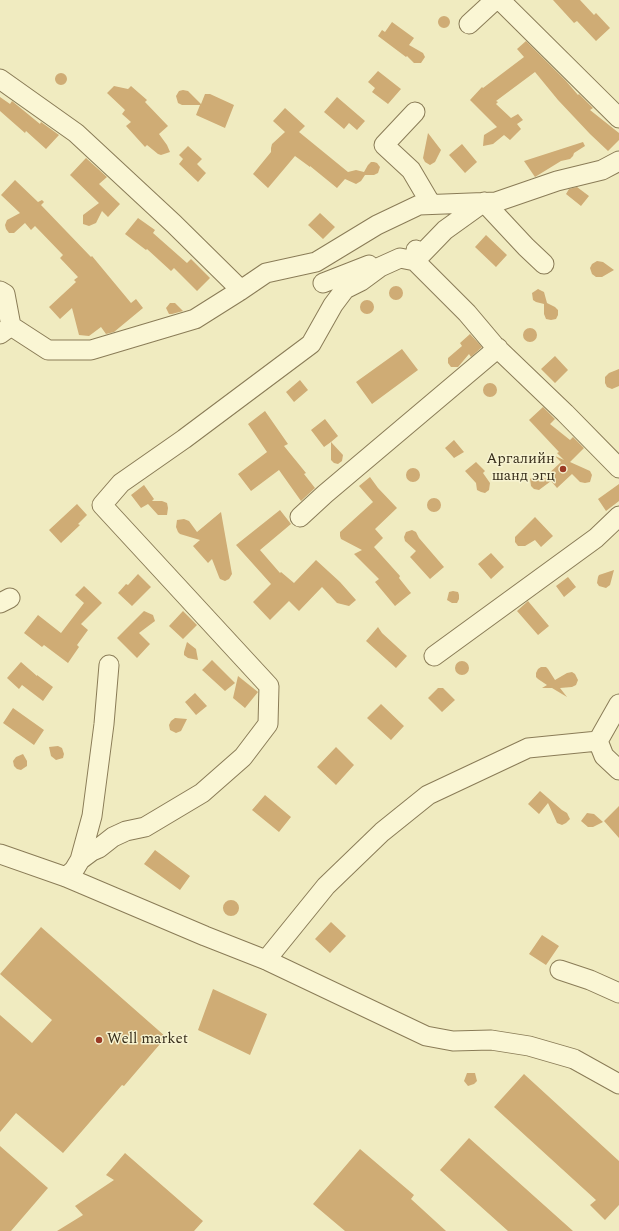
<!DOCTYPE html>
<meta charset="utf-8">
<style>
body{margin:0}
canvas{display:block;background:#f0ebc0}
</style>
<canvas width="619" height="1231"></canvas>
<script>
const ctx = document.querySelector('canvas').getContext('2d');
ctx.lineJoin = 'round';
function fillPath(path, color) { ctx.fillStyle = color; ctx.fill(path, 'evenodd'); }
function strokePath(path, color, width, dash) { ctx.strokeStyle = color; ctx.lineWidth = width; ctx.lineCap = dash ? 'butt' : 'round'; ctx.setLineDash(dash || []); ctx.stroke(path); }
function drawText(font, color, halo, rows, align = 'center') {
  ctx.font = font + ' Spectral,serif'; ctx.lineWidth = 3; ctx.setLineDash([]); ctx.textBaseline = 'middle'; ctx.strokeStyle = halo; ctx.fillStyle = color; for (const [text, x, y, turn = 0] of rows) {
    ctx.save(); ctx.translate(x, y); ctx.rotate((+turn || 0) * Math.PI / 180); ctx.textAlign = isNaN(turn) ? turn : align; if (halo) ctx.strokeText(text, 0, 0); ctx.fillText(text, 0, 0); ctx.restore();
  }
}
fillPath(new Path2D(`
 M553,0h27l14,15 2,-2 14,15 -14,13 -19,-20 -3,2z
 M438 22a6 6 0 1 1 12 0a6 6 0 1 1-12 0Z
 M392,22l22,16 -5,7 14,8 2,4 -4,6h-7l-7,-7 -1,1 -28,-21 4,-6 3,2z
 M526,41l40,40 12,14 1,-1 14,14 -3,2 29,23v7l-11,11 -18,-17 -32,-34 -23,-28 -39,29 2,1 -2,2 15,14 7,-4 5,6 -6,4 4,5 -11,11 -6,-5 -11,9 -10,2 1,-11 13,-8 -27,-27 12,-13 1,1 41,-31 -7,-8z
 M378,71l23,18 -13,15 -16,-12 3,-4 -7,-6z
 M55 79a6 6 0 1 1 12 0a6 6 0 1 1-12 0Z
 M114,86l14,3 3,-3 16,14 -2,2 23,24 -9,8 8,11 3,7 -9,3 -3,-1 -11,-9 -2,2 -19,-21 5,-4 -9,-8 3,-4 -18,-17z
 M183,90l5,1 13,13 4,-10h5l24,11 -9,23 -29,-13 4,-10h-18l-4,-2 -2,-7 3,-5z
 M0,97l10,7 2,-3 28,23 1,-2 18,13 -13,14 -20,-18 -1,2 -25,-22z
 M337,97l28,24 -8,9 -8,-7 -5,6 -20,-17z
 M285,108l20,18 -6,6 49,40 8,-2 8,2 4,-7 3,-3h3l3,1 3,4 -2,6 -4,2h-9l-4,6 -5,3 -11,-5 -8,9 -27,-22v1l-15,-11 -27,32 -15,-14 18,-22v-4l1,-4 13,-12 -12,-11z
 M428,133l13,17 -6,12 -5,3 -5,-3 -2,-4z
 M583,142l2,4 -11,7 -1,3 -3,3 -9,2 -26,16 -11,-16z
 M462,144l15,18 -12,11 -16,-18z
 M188,146l14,13 -5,5 9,9 -8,9 -19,-18 4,-5 -4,-4z
 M86,158l21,19 -8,7 21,20 -12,13 -6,-6 -6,12 -7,3 -6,-2v-9l16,-12 -29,-28z
 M15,180l23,22 4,-2 2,2 -3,3 50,52 1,-1 39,47 5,-4 7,9 -29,24 -8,2 -5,-7 -12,9 -10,-1 -7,-27 -12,11 -11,-12 27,-25 -2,-2 4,-3 -18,-19 3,-3 -28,-29 -4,4 -6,-7 -11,10h-5l-3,-4 -1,-4 2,-5 13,-7 -19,-18z
 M577,187l12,9 -8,10 -15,-12 3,-5z
 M320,213l15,14 -12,12 -15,-14z
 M138,218l17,12 -2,3 34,30 4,-4 19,19 -13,13 -23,-23 -3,3 -24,-22 -1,1 -21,-16z
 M486,235l21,20 -11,12 -21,-20z
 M597,261l6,1 11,8 -12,7h-6l-4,-3 -2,-6 2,-4z
 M389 293a7 7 0 1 1 14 0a7 7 0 1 1-14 0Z
 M538,289l6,3 3,11 8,4 3,3v5l-2,4 -5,1 -5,-1 -2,-5v-10l-8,-2 -3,-2 -1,-7z
 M360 307a7 7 0 1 1 14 0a7 7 0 1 1-14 0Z
 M170,303h5l8,8 -11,3h-3l-3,-6z
 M523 335a7 7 0 1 1 14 0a7 7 0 1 1-14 0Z
 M470,334l12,13 -11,10 -2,-3 -11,13h-7l-3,-4v-5l14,-12 -2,-3z
 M402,349l16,21 -46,34 -16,-22z
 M555,356l13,14 -13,13 -14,-14z
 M619,369v17l-7,3 -5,-2 -2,-4v-6l4,-4z
 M300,380l8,10 -14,12 -8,-10z
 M483 390a7 7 0 1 1 14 0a7 7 0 1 1-14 0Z
 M543,407l12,12 -5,5 20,16 3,-3 11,11 -14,14 20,9 2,4 -2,7 -5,1 -5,-1 -8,-8 -15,14 -6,-7 -12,9 -5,-1 -3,-3 -1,-7 4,-3h5l11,4 -4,-4 15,-14 -6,-6 9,4 -7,-7 2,-1 -30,-32z
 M265,411l23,33 -4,2 22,27 -2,1 11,14 -14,13 -22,-31 -28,21 -13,-17 29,-22 -19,-28z
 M325,419l13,17 -7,6 12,13 -1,6 -4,3 -4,-1 -3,-3v-18l-7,5 -13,-17z
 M454,440l10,12 -10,6 -9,-10z
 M476,462l9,9 -2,2 7,10 -1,7 -4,3 -4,-1 -4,-2 -1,-7 -11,-12z
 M406 475a7 7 0 1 1 14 0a7 7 0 1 1-14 0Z
 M370,477l8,11 19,20 -22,21 8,9 -9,9 26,29 -1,2 12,15 -16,13 -20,-24 4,-3 -25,-25 8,-4 -21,-11 -1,-3v-4l33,-30 -14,-16z
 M619,484v17l-13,10 -8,-12z
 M144,485l10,14 -2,2h10l5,2 1,5 -1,7h-9l-10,-11 -7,4 -10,-13z
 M427 505a7 7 0 1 1 14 0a7 7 0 1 1-14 0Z
 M77,504l10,11 -9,9 2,1 -19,18 -12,-13z
 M280,510l11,14 -31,26 20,23 1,-1 13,11 22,-23 24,22 16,18 -7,6 -12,-3 -15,-16 -23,24 -10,-10 -19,19 -17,-18 18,-18 -35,-39z
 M221,512l11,62 -3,5 -4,2 -5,-2 -1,-2 -7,-18 -4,4 -15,-17 7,-6 -20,-6 -2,-2 -2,-5 1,-7 7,-1 5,2 8,11z
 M535,517l18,19 -12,11 -6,-7 -10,6h-7l-3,-4v-5z
 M412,530l4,2 3,6 25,29 -14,12 -20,-22 6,-6 -11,-10 -1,-4 2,-5z
 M491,553l13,14 -13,12 -13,-15z
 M614,570l-4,15 -4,3 -7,-2 -2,-3 1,-6 1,-2z
 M138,574l13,13 -19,19 -14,-13 8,-9 2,1z
 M568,577l8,10 -12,10 -8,-11z
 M84,586l18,17 -21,21 7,6 -11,15 2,2 -11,16 -24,-18 -2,2 -18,-14 14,-18 23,18 23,-30 -9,-8z
 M453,591l5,1 1,3v4l-2,4h-5l-5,-3 2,-8z
 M528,601l21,25 -11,9 -21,-24z
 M144,611l9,4 2,6 -16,12 11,11 -13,14 -20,-20z
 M183,611l14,14 -14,14 -14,-13z
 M378,627l4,6 25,23 -11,12 -30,-27z
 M187,642l9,7 2,11 -10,-2 -4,-3v-3z
 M212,660l23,23 -10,8 -23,-21z
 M455 668a7 7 0 1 1 14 0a7 7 0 1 1-14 0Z
 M21,662l16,14v-1l16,12 -10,14 -21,-16 -3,4 -12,-11z
 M541,667h5l2,2 7,11 12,-7 5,-1 3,2 3,6 -2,5 -4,2 -12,1 7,9 -15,-9h-10l5,-3 -9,-6 -2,-2v-4l2,-4z
 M238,676l20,16 -13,16 -12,-10z
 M438,688h5l12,12 -13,12 -14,-14z
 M195,693l12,13 -11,9 -11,-13z
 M381,704l23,22 -13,14 -24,-22z
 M13,708l31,22 -10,15 -31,-22z
 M175,718l12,1 -6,12 -5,2 -6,-3 -1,-5 2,-4z
 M58,746l4,2 2,6 -1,4 -7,2 -5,-4 -2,-9z
 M336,747l18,18 -18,20 -19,-18z
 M23,754l4,7v5l-6,4 -4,-1 -3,-3 -1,-5 3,-4z
 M540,791l22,19 5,3 3,6 -4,4 -4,2 -5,-2 -9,-20 -9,11 -11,-10z
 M265,795l26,22 -12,15 -27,-22z
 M619,806v32l-15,-17z
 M587,813l7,1 9,8 -10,5h-5l-7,-6z
 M155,850l35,26 -10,14 -36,-26z
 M223 908a8 8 0 1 1 16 0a8 8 0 1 1-16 0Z
 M331,922l15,14 -16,17 -15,-14z
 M41,927l125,110 -42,49 -2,-1 -59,68 -47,-40 -16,19v-117l32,28 20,-23 -52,-46z
 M542,935l17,11 -13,19 -17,-11z
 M213,989l54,25 -17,41 -52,-25z
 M467,1073h8l2,8 -3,3 -6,2 -4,-5z
 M524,1074l95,87v44l-14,15 -15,-15 6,-5 -102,-93z
 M469,1138l104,93h-65l-68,-61z
 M0,1146l48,42 -37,43h-11z
 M360,1149l54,46 -3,4 35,32h-101l-32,-27z
 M125,1153l78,68 -9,10h-137l26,-16 -8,-9 39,-26 -8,-5z`), '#cfac75');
const minor = new Path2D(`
 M500,0l119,118
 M469,24l26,-24
 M0,79l76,54 98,91 67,66
 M415,112l-31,33 27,25 20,34
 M416,250l-1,11 52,52 27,32 71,68 54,55
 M323,283l46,-18
 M0,291l5,3 6,32
 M0,334l11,-8 37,24h43l104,-31 46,-29 25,-17 50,-11 61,-37 42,-20 77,-3 61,-21 45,-11 17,-9
 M300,517l25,-23 173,-146
 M0,603l10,-5
 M434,656l162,-118 23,-22
 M619,704l-21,37 6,15 15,14
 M0,854l66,23 139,59 61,24 160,76 27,5 38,-1 38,6 45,13 45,25
 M80,860l12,-44 12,-92 5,-59
 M66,877l8,-7 6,-10 12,-9 7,-3 14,-11 13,-6 19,-4 57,-34 41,-36 25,-33 1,-38 -167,-181 19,-22 63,-44 127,-95 22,-39 12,-16 16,-8 19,-14 20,-9 15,3 30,-31 39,-28 42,45 18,17
 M266,960l60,-74 56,-54 46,-37 100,-47 70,-7
 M560,970l30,10 29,13`);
strokePath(minor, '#8a7c57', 21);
strokePath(minor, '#faf6d4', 19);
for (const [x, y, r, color] of [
 [563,469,4,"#9b3a25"],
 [99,1040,4,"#9b3a25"]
]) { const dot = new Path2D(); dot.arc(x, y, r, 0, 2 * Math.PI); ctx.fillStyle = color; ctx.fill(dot); strokePath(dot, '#f7f3d0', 1.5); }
drawText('15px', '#392f1c', '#f7f3d0', [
 ["Аргалийн",555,460],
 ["шанд эгц",555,477],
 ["Well market",107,1040,"left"]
], 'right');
</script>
